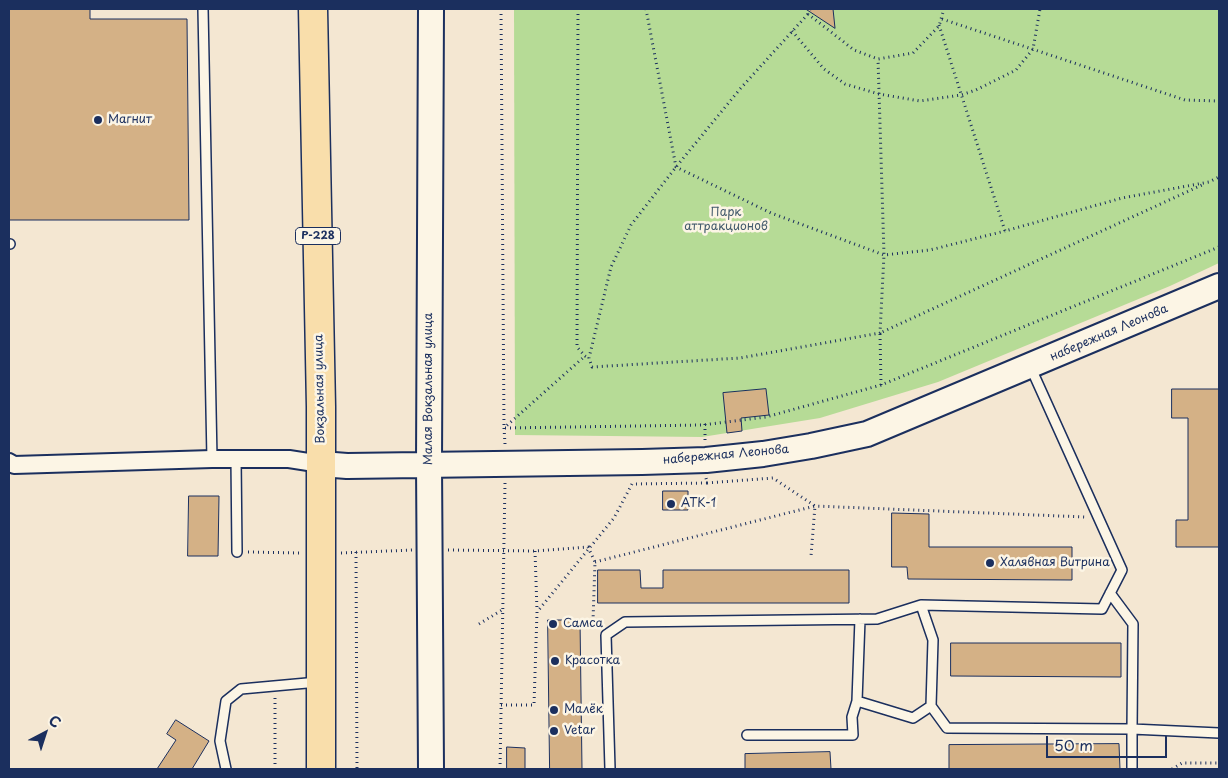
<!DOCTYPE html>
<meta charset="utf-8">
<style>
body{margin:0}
#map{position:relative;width:1228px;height:778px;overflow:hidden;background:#f4e7d2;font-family:"Playpen Sans",sans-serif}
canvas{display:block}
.frame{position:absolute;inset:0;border:10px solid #1b2f5e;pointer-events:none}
.north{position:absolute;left:20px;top:708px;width:50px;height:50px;-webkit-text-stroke:4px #fcf5e5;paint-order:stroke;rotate:40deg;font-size:14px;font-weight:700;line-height:20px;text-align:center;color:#1b2f5e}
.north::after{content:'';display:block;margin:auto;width:18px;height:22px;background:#1b2f5e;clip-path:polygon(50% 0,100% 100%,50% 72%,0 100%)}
.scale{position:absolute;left:1046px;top:736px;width:121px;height:22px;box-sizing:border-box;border:2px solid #1b2f5e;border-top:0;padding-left:6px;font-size:15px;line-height:18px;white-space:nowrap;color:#1b2f5e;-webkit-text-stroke:4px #fcf5e5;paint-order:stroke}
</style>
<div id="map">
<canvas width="1228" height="778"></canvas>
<div class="frame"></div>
<div class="north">С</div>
<div class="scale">50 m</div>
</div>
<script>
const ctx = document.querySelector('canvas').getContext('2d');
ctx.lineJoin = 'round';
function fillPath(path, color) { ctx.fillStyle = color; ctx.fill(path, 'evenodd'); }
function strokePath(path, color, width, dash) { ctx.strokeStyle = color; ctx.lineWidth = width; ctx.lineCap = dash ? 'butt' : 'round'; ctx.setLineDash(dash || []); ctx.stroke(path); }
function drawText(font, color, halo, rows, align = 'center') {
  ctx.font = font + ' "Playpen Sans",sans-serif'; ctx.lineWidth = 5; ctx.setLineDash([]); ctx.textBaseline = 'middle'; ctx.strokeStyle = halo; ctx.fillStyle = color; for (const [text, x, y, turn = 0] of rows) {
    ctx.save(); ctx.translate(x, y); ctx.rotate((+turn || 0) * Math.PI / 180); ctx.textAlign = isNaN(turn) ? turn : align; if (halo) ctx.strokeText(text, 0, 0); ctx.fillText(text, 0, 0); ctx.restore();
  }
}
fillPath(new Path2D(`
 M514,9h705v254l-49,23 -232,96 -118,36 -118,19 -187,-2z`), '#b6db96');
const building = new Path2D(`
 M9,9h81v10h97l2,201h-180z
 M806,9h27l2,19z
 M766,389l3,26 -28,3 1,13 -15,2 -4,-40z
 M1172,389h47v158h-43v-27h12v-102h-16z
 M663,491h25v19h-25z
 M189,496h30l-1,60h-30z
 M892,513l37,1v33h143v33l-164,-1 -1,-12h-15z
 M598,570h42l1,18h22v-18h186v33h-251z
 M548,620h32l2,149h-32z
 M951,643h170v34l-170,-1z
 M176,720l33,21 -17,28h-35l19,-29 -9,-6z
 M1119,744l1,25h-171v-24z
 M507,747l18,1v21h-18z
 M830,752l1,17h-86v-15z`);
fillPath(building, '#d4b186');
strokePath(building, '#1b2f5e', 1);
const service = new Path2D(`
 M203,9l9,450
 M9,244h1
 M236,459l1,93
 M921,605l12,35 -2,66 16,22 185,1 1,-105 -23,-31
 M860,619l-3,82 56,17 18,-12
 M747,735h106l-1,-18 5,-16
 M226,769l-6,-28 6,-40 15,-12 77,-7
 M610,769l-4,-134 19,-13 252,-3 44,-14 181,4 20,-39 -92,-204
 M1132,769v-40l87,4`);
const minor = new Path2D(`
 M9,462l5,3 198,-6h77l32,5`);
const secondary = new Path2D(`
 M321,464l26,2 295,-4 64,-2 57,-6 48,-8 56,-12 352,-148
 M431,769l-2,-305 2,-455`);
const trunk = new Path2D(`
 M313,9l8,398v362`);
strokePath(service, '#1b2f5e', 12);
strokePath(minor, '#1b2f5e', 20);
strokePath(secondary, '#1b2f5e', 28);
strokePath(trunk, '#1b2f5e', 31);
strokePath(new Path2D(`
 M501,9l3,419 198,-3 64,-8 115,-32 338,-138
 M578,9l-1,338 8,9 4,2
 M646,9l30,158 95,46 113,42 46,-5 75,-19
 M810,9l-2,5 46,36 24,9 35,-6 26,-27 5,-17
 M808,14l-68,75 -64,78 -45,58 -20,42 -22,91 3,9 148,-9 140,-25 4,-78 -6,-196
 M942,19l243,81 34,1
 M939,25l66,206 117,-33 87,-16 10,-5
 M792,31l32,38 21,15 34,10 41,7 41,-6 15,-5 40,-20 17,-21 7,-40
 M881,385l-1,-52 324,-149
 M705,424v18
 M505,444l-1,-16 81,-72
 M707,483l66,-5 42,28 270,11
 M448,550l87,1 53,-4 7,15 -2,59 5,6
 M535,551l2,60
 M248,552l52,1
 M356,552l1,217
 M341,553l71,-3
 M595,562l220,-56 -4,50
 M479,624l23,-14
 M501,705h33l3,-93 77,-94 18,-34 75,-1 -1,-5
 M275,769v-73
 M500,769l5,-286
 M1172,769l10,-6h37`), '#1b2f5e', 3, [1, 4]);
strokePath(service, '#fcf5e5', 9);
strokePath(minor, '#fcf5e5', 16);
strokePath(secondary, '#fcf5e5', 24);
strokePath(trunk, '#f9deab', 28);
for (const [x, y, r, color] of [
 [98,120,5,"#1b2f5e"],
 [671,504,5,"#1b2f5e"],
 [990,563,5,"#1b2f5e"],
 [553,624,5,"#1b2f5e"],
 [555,661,5,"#1b2f5e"],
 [554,710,5,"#1b2f5e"],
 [554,731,5,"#1b2f5e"]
]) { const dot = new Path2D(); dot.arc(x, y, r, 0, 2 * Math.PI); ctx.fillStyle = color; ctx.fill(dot); strokePath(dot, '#fcf5e5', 2); }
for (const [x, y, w] of [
 [318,236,45]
]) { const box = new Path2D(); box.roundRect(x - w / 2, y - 8.5, w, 17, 4); ctx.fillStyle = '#fcf5e5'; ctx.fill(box); strokePath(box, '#1b2f5e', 1); }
drawText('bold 11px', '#1b2f5e', null, [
 ["Р-228",318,236]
]);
drawText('12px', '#1b2f5e', '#fcf5e5', [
 ["Магнит",108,120],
 ["АТК-1",681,504],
 ["Халявная Витрина",1000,563],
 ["Самса",563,624],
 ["Красотка",565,661],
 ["Малёк",564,710],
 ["Vetar",564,731]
], 'left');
drawText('12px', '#425a6c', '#fcf5e5', [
 ["Парк",726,213],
 ["аттракционов",726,227]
]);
drawText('12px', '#1b2f5e', '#fcf5e5', [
 ["набережная Леонова",1109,333,-23],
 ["Вокзальная улица",320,389,-91],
 ["Малая Вокзальная улица",429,389,-90],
 ["набережная Леонова",726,455,-5]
]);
</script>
